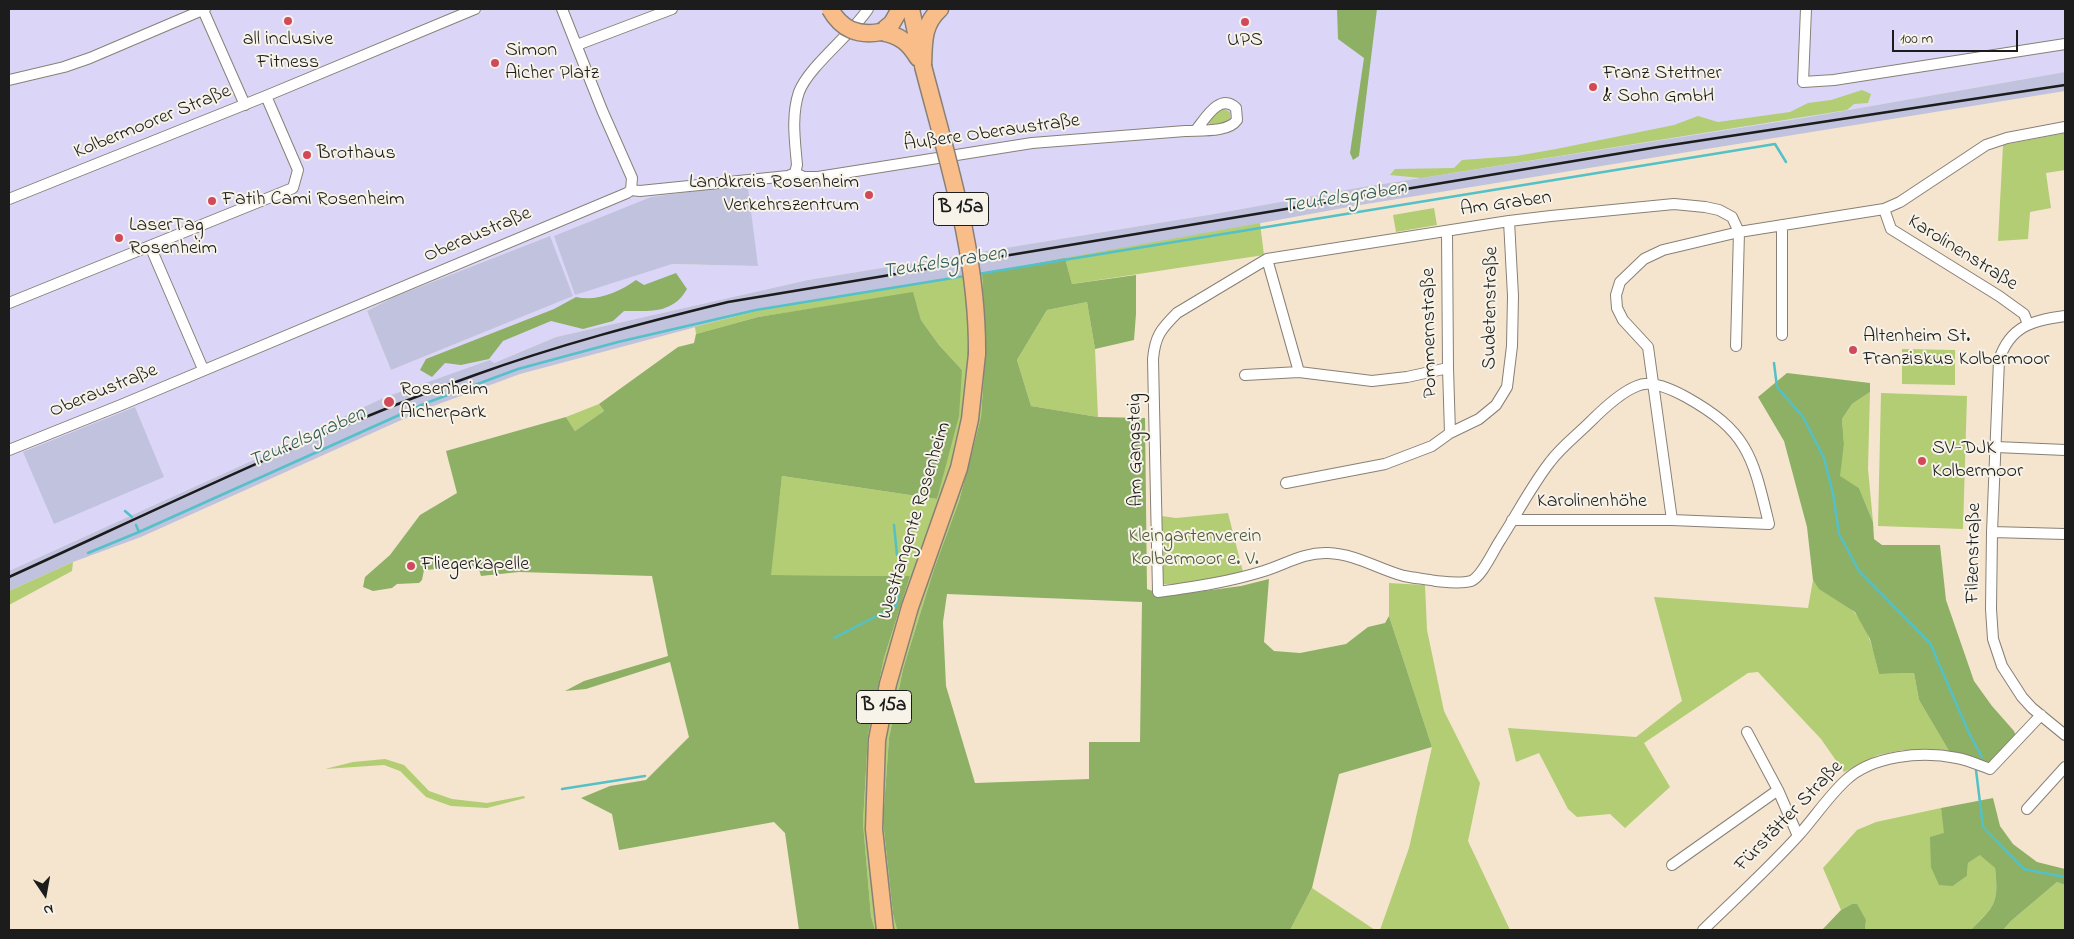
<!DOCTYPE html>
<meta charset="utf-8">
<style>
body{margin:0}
#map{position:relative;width:2074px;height:939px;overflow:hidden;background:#f5e5cf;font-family:"Indie Flower",sans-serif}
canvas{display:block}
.frame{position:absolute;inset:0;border:10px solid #1c1c1c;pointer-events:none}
.north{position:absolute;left:20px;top:869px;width:50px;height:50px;-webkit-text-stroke:4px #f7f3e8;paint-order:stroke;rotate:168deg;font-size:14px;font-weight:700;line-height:20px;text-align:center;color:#1c1c1c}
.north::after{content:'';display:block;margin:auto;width:18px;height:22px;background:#1c1c1c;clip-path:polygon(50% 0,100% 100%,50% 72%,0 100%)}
.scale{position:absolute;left:1892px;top:30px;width:126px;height:22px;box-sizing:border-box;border:2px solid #1c1c1c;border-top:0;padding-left:6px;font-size:15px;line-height:18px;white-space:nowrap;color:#1c1c1c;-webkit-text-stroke:4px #f7f3e8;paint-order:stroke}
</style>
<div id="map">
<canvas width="2074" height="939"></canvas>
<div class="frame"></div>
<div class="north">N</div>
<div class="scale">100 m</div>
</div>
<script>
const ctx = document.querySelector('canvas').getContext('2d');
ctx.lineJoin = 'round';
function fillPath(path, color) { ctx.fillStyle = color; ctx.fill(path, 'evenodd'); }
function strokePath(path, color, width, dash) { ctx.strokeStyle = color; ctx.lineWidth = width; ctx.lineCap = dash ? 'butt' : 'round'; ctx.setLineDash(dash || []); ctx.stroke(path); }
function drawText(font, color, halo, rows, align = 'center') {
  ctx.font = font + ' "Indie Flower",sans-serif'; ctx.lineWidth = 4; ctx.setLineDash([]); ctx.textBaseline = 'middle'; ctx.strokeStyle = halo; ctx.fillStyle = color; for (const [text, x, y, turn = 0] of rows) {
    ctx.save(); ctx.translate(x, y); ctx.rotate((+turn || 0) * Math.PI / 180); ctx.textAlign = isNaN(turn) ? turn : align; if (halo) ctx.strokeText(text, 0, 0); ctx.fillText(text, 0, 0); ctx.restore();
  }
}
fillPath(new Path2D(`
 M9,9h2056v63l-262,46 -446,70 -143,26 -406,66 -252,57 -62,26 -111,35 -57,27 -2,3 -315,143zM747,188l10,78 -85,-2zM550,237l22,59 -181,74 -24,-59 27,-14z`), '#dbd6f7');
fillPath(new Path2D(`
 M2065,72v19l-711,115 -442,81 -156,24 -236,63 -92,34 -287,129 -68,25 -64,29v-20l315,-143 2,-3 57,-27 107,-38 4,3 62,-26 252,-57 406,-66 143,-26 446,-70z
 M726,187l22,1 10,78 -86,-2 -97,31 -21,-59 97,-39z
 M550,236l23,60 -182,74 -24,-59 27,-14z
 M135,407l29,70 -110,47 -31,-72z`), '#c1c2dd');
fillPath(new Path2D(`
 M1862,90l9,4 -3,9 -14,1 -7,6 -426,68 -31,-3 5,-6 59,-1 8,-8 54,-4 40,-7 118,-24 24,-9 20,6 72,-10 18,-9 23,-3z
 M1224,109l6,3c3,13 -11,12 -20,12l-2,-1 7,-10z
 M2065,133v37l-19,3 5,35 -21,4 -2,27 -30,2 5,-96z
 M1434,208l3,17 -41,7 -3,-17z
 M1260,223l4,32 -192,29 -7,-26z
 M982,274l4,69 -5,74 -22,84 -25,68 -31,100 -14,69 -6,83 10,93 4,16h-22l-4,-14 -8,-93 5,-88 16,-77 26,-82 -140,-1 12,-99 155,23 25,-129 -23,-25 -18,-25 -8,-27 -155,24 -62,17 -1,-7 61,-16z
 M1087,302l8,47 3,68 -67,-11 -14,-46 30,-50z
 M1902,349l53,1v35l-53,-1z
 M1870,392l-2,77 5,53 -14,-34 -20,-12 5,-32 -2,-25 10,-15z
 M1881,393l86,3 -4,133 -85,-3z
 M599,404l5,7 -29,20 -9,-14z
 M1228,513l15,59 -54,12h-26l-2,-68 15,2z
 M73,562l-1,9 -63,34v-14z
 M1813,580c12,16 31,19 42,33 14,16 19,40 24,61l35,-1 5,27 30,51 -46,-1 -25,5 -34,17 -23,-33 -63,-67 -10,1 -104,70 26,44 -45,41 -15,-14 -33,3 -9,-8 -29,-56 -23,9 -8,-34 128,9 46,-36 -28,-104 154,11z
 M1389,583l36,2 2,45 17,81 36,72 -12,58 42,89h-130l29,-82 23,-101 -43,-131z
 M385,759l19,6 25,26 23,8 35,4 37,-7 1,2 -38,10 -36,-2 -25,-9 -26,-26 -16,-6 -59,4 28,-7z
 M1941,808l12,78 14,-10 1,-13 13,-9 14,14c4,37 0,36 -24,62h-106l1,-10 -14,-16 -11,6 -18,-42 34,-38 19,-8z
 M2057,882l8,3v45h-62l8,-9z
 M1312,888l63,42h-85z`), '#b2cd73');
fillPath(new Path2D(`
 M1337,9h40l-18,147 -6,4 -3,-7 14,-95 -26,-19z
 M1065,258l7,26 64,-9v39l-2,26 -39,9 -8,-47 -40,8 -30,50 14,46 67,11 47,1 2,171 20,7 74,-10 28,-7 -5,63 10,9 26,2 46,-9 22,-17 17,-4 4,-7 43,131 -93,27 -27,114 -22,42h-393l-4,-16 -10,-93 6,-83 14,-69 31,-100 25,-68 22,-84 5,-74 -4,-69zM947,594l195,8 -2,140h-51v37l-114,4 -29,-97 -3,-64z
 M676,273l11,16c-14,25 -37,22 -63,22l-11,10 -30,8 -32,-8 -48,20 -14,18 -28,6 -16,-2 -13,14 -12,-7 6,-11 128,-50 22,-12c20,5 44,-5 60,-17l8,5z
 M913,292l8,28 18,25 23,25 -3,46 -22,83 -155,-23 -11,99 139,1 -26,82 -16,77 -5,88 8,93 4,14h-76l-14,-97 -11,-11 -155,28 -7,-36 -31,-16 29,-12 36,-6 43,-43 -19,-75 -84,27 -21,2 19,-10 84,-25 -16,-80 -133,-4 -38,4 -3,-10 -54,4 -2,10 -3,3 -22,1 -5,4 -19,3 -10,-4 2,-10 25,-22 30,-40 37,-22 -11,-42 120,-34 9,14 29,-20 -5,-7 79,-57 16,-4 2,-9 62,-17z
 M1787,373l83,10v9l-18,12 -10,15 2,25 -4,32 19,12 14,34 1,17 8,6h58l6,55 28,81 18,25 22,25 2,5 -27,29 -40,-14 -30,-51 -5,-27 -35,1 -9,-35 -15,-27 -36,-23 -6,-9 -6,-53 -23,-86 -26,-44z
 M1993,798l7,28 13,18 24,18 28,7v16l-8,-3 -46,39 -8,9h-32c24,-25 28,-26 24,-62l-15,-13 -12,8 -1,13 -14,10 -14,-1 -8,-18 -1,-30 14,-4 -3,-25z
 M1852,904h5l9,16 -1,10h-43l19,-20z`), '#8db065');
strokePath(new Path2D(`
 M978,274l797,-130 11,18
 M1774,363l3,24 26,30 21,41 9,36 6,40 20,37 71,72 39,90 13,24
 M125,511l7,6
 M136,525l3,7 287,-129 92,-34 100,-27 138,-32 209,-34
 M894,525l3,30
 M88,553l51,-21
 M834,638l62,-32 2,-11
 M1976,770l7,57 41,42 41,8
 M562,789l83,-13`), '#53c1c7', 2.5);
const minor = new Path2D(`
 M562,9l40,101 30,68 -1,12
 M1806,9l-3,73 31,-2 231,-36
 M203,10l42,95
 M577,45l95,-36
 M9,80l55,-13 26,-9 115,-49
 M795,173l9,4h14l214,-34 153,-12c15,-1 43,2 52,-11l-1,-12c-16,-16 -31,11 -40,22
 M9,199l257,-103 209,-87
 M1884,209l7,20 108,67 25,18 4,10
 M1782,225v110
 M1447,231l1,137 2,65
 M150,246l53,123
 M1267,259l32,113 73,9 35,-4 41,-9
 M9,303l284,-115 5,-18 -32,-74
 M2065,316c-32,4 -55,10 -66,44l-7,172 -1,77 2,30 9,27 20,31 10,11 33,27
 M1245,375l54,-3
 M1996,447l69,3
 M9,450l112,-45 506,-212 4,-3 9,1 148,-15 7,-3 2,-8c-2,-24 -6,-49 2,-73 10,-26 52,-57 69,-83
 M1286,483l99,-19 47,-18 18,-13 29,-14 17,-14 11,-18 5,-41 1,-50 -4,-75
 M1512,520h160l97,4c-16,-66 -20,-92 -83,-127 -13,-7 -35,-18 -49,-11 -16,6 -35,24 -47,36 -13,13 -29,25 -40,40 -18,23 -33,52 -49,77 -7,10 -19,38 -30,42 -11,3 -24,1 -35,0 -11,-2 -22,-3 -32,-5 -26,-7 -48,-22 -76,-23 -24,-1 -42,11 -64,18 -35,11 -70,16 -106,21l-5,-233c2,-23 8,-30 24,-46l90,-54 242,-38 42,-5 123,-12 31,3 14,3 13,7 7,15 -3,114
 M1672,520l-24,-173 -25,-27 -6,-12 -1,-13 4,-13 24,-23 19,-9 76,-18 145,-23 16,-7 86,-57 21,-7 58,-11
 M1992,532l73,2
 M1747,732l31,58 20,46
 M2027,809l38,-42
 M1672,865l106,-75
 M1703,930c32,-31 65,-61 95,-94 16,-18 30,-39 47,-55 27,-26 77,-30 112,-23 11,2 22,7 33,11l51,-54`);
const trunk = new Path2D(`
 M911,9l8,38
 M881,32c19,3 28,11 37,26
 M881,32l11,-9 8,-14
 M923,66c1,-22 -1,-41 17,-57
 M885,930l-11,-101 3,-89 11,-56 22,-77 49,-139 11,-49 7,-65`);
strokePath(minor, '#888076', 12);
strokePath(trunk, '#888076', 19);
strokePath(minor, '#fff', 10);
strokePath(trunk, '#f8bd89', 16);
strokePath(new Path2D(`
 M9,577c154,-70 306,-145 466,-202 83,-30 167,-52 253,-73l930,-155 407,-62`), '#1c1c1c', 2.5);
const trunkBridge = new Path2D(`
 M830,9c12,21 28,27 51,23
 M923,66c25,96 55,189 54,288`);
strokePath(trunkBridge, '#888076', 19, []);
strokePath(trunkBridge, '#f8bd89', 16);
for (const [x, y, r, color] of [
 [288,21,5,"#d1495b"],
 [1245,22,5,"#d1495b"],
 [495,63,5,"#d1495b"],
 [1593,87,5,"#d1495b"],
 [307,155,5,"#d1495b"],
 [869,195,5,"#d1495b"],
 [212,201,5,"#d1495b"],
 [119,238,5,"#d1495b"],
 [1853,350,5,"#d1495b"],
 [389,402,6,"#d1495b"],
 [1922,461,5,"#d1495b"],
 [411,566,5,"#d1495b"]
]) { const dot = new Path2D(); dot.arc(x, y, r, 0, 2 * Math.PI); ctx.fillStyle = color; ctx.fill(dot); strokePath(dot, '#f7f3e8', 2); }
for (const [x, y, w] of [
 [961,209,55],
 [884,707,55]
]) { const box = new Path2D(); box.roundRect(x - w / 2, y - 16.5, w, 33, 4); ctx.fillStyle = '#f7f3e8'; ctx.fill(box); strokePath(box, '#1c1c1c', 1); }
drawText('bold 19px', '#1c1c1c', null, [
 ["B 15a",961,209],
 ["B 15a",884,707]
]);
drawText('20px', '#1c1c1c', '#f7f3e8', [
 ["all inclusive",288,41,"center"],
 ["Fitness",288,64,"center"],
 ["UPS",1245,42,"center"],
 ["Simon",505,52],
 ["Aicher Platz",505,75],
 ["Franz Stettner",1603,75],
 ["& Sohn GmbH",1603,98],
 ["Brothaus",317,155],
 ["Landkreis Rosenheim",859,184,"right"],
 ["Verkehrszentrum",859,207,"right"],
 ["Fatih Cami Rosenheim",222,201],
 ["LaserTag",129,227],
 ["Rosenheim",129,250],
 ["Altenheim St.",1863,338],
 ["Franziskus Kolbermoor",1863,361],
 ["Rosenheim",400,391],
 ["Aicherpark",400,414],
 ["SV-DJK",1932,450],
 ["Kolbermoor",1932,473],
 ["Fliegerkapelle",421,566]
], 'left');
drawText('20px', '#1c1c1c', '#f7f3e8', [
 ["Kolbermoorer Straße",153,123,-22],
 ["Äußere Oberaustraße",992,134,-8],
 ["Am Graben",1506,205,-8],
 ["Oberaustraße",478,236,-23],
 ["Karolinenstraße",1962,254,32],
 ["Sudetenstraße",1492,308,-89],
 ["Pommernstraße",1431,333,-91],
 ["Oberaustraße",104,392,-22],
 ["Am Gangsteig",1137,450,-91],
 ["Karolinenhöhe",1592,503],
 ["Westtangente Rosenheim",916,521,-73],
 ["Filzenstraße",1975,553,-89],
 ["Fürstätter Straße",1790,817,-46]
]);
drawText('20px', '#505a3a', '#f7f3e8', [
 ["Kleingartenverein",1195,538],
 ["Kolbermoor e. V.",1195,561]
]);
drawText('italic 21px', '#325e60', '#f7f3e8', [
 ["Teufelsgraben",1345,199,-9],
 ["Teufelsgraben",945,264,-9],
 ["Teufelsgraben",308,439,-24]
]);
</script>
